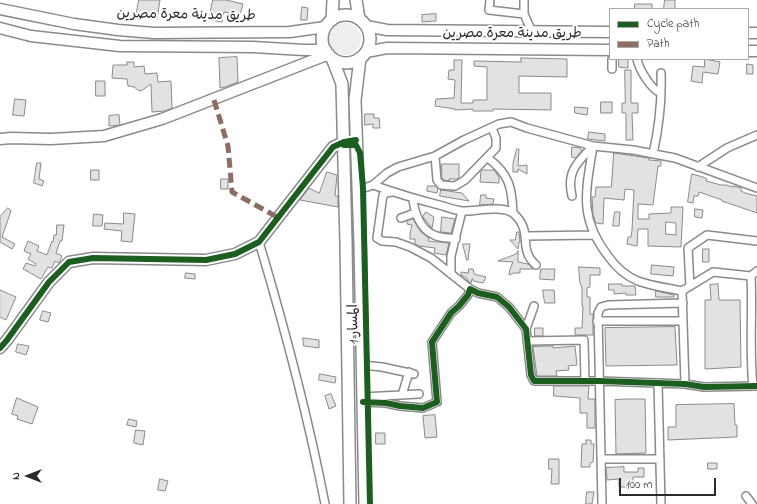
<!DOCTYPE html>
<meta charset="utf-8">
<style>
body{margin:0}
#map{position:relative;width:757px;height:504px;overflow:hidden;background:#fff;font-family:"Indie Flower",sans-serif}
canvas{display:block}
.legend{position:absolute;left:609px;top:8px;width:140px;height:52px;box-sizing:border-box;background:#fff;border:1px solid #aaa;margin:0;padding:5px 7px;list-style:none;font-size:12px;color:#2b2b2b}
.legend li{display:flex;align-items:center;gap:8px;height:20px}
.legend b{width:20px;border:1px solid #aaa}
.north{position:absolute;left:8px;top:456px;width:40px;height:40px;-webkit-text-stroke:3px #fff;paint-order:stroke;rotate:270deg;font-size:11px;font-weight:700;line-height:16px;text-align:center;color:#2b2b2b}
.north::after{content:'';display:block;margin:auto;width:14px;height:18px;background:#2b2b2b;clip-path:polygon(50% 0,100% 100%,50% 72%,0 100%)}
.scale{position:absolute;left:619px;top:478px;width:97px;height:18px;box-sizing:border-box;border:2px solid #2b2b2b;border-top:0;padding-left:5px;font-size:12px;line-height:14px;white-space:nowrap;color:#2b2b2b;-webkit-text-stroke:3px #fff;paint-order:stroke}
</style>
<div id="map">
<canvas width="757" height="504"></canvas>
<ul class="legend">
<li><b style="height:5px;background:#1b5e20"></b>Cycle path</li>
<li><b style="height:5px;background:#8d6e63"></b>Path</li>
</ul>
<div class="north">N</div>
<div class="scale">100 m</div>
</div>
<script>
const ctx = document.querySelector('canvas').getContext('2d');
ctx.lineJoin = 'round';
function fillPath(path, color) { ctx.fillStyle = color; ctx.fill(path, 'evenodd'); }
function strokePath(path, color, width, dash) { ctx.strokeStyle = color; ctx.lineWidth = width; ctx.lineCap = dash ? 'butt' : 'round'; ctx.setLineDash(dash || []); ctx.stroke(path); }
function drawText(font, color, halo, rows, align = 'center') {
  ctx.font = font + ' "Indie Flower","Playpen Sans Arabic",sans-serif'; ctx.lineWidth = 4; ctx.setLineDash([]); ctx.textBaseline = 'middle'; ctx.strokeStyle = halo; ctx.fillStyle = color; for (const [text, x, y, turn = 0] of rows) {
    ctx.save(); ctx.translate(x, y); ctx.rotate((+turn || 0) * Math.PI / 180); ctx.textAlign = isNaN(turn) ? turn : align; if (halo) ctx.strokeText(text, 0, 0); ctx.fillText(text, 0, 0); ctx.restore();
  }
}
fillPath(new Path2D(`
 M329 39a16 16 0 1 1 32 0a16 16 0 1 1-32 0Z`), '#eee');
const building = new Path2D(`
 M139,0h21l-3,19 -21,-2z
 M213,0h13l17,4 -3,11 -16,-3 -2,10 -13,-2z
 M665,0h10v9h-11z
 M635,4h17v5h-17z
 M302,7l6,1 -1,12h-6z
 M436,14v7l-14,1v-7z
 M237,57l1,25 -13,5 -5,1 -1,-30z
 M521,58l46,1v18l-48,-1v17h32v17l-58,-1v2h-20v-2l-18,1v-1l-20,-3 1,-7 18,-1 1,-18 -7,-1 1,-9h5v-10h8l-1,43h12v-3h14v-33l-13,-1v-5l47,1z
 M619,59h9v9l-9,-1z
 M705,59l15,3 -2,12 -15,-2 -1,11 -11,-2 2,-15 11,1z
 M127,62h7v5l10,-1 1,8 12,-1 1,9 13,-1 1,27 -7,3 -13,1 -1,-28 -10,7 -3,-1 -4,-3 -6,-1 -1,-7 -15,-1 1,-13h14z
 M747,64l6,1v9h-6z
 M625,70h6v33h7v10h-6l1,27h-7v-27h-4v-10h3z
 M96,81h9v15h-9z
 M15,99l11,1 -2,16 -11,-1z
 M601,102h11v11h-11z
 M575,107l13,1 -1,7 -12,-2z
 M365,114h9v4h5l1,10h-7v-4l-8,1z
 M119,115l1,10 -11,1v-10z
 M589,132l16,2v7l-17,-2z
 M572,147l8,1 2,2 -6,8 -4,-1z
 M517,149h2l-1,17 9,-1v9l-9,-5v3h-5v-9z
 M614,153l35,5v2l12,1v5h-3l-5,39 -15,-1v15h11v-5l22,-1v-6h12l-2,40 -33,-1v-17h-10l-1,17 -10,-2 1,-7h3l1,-7 2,-40 -9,-1 -1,11 -20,-2 -1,26 -7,-1 -3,-8 -1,-18h3l1,-10h15zM666,222l10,1v12l-10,-1z
 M37,163h4l-2,16 5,2 -2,5 -8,-3z
 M442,164h17v14l-2,1h-8v2l-5,-1 -2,-2z
 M91,170h8v10h-8z
 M482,170h12l5,7v6l-19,-1 1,-11z
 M327,172l10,3 -2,21h3v11l-38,-7 9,-12 10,5z
 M692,174l11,3 4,2 -1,2 15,4h5l7,2v-1l8,2v3l4,2 12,3v17l-35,-12v-1l-23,-8 -1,4h-4l-1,7 -5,-1z
 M221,179h7v10h-7z
 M428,186h8l2,3 -1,4 -10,-2z
 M441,190l21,3 7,8 -29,-5z
 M481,195h5v3l8,1 -1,5 -13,1z
 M8,208l3,3 -9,26 13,7 -3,5 -12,-7v-25z
 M695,209l8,1 -1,8 -7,-1z
 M426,212l8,5 -2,11 -9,-11z
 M615,212h5l-1,14h-6z
 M124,213l11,1 -3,28 -11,-1 1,-10 -18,-2 1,-6 18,1z
 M94,214l9,1 -1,11h-9z
 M442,217l13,2 -4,14 -10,-1z
 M413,219l8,13 8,6 -1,3 21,2 -3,12 -12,-2 1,-5 -16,-2 -4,-2v-5h-5v-6l2,-8 -5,-1v-3z
 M57,225h7l-2,16h-2l-4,12 6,3 -3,7 -4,-2 -3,7 -4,-1 -7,12 -18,-10 3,-6 9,3 1,-2 -8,-5 3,-5 -7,-3 4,-10 11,5 -2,5 10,4 5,-14 1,1 1,-7h2z
 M517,232h2l1,10h-1l-1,7 -8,-9h5z
 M463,244h7l-2,16h-1z
 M703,249h6v13h-6z
 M518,251v11l10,2 5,5h-13v4h-6l-5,2 1,-6 3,-7 -15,-1 18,-7z
 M652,265l22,2 -1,9 -22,-2z
 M579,267l21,1v7h-10v12l-3,1v9h3v17h3v21h-18v-7h7l1,-22h-1v-18l-2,-5z
 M469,269h4l1,5 12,3 -3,6 -10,-2v-2h-1l-1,4 -4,-3v-2l-6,-3v-3l7,1z
 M541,269h14l-1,11 -14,-1z
 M186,273l9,1v5l-10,-1z
 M609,284h13v2h13l1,9h-10v-2l-12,1v-4h-5z
 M718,284l1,16h21l1,67 -36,2v-69h6l-1,-15z
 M0,290l16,7 -10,23 -6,-3z
 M543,290h11l1,13h-10z
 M656,291l18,4v2h-18z
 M43,311l8,2 -3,9 -8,-2z
 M675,327l2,38 -71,1 -1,-38z
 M535,328h8v8h-8z
 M303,338l16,2v8l-15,-2z
 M18,344l11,2 -3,9 -10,-3z
 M546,346h7v2l22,-2 2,19 -9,1 1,4 -13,1 1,5h-20l-4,-29z
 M320,374l16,3 -1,6 -16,-3z
 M554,386h35l-1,13h7v29h-8v-15h-7v-15l-26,-2z
 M331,394l5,12 -7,3 -4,-13z
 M17,398l21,9 -6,17 -15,-5 1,-3 -6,-2z
 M626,399h19l1,54 -30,1 -1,-54z
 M734,404l1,21h2v12l-69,3v-13h8v-22z
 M435,415l2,22 -12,1 -2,-22z
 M129,419l8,2 -1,6 -9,-2z
 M136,430l9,1 -2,14 -9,-2z
 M376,433h9v11h-9z
 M586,440h5v4h3l-1,18 -3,1v4h-9l1,-23h4z
 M549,459h10v25h-8l1,-15h-3z
 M708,463h9v6h-9z
 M624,467v5h14v-4h6v9h-11v10h-14v-8l-12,1 -1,-12z
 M160,479l8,2 -3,10 -7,-1z
 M587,492h7l-2,12h-6z`);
fillPath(building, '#e2e2e2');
strokePath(building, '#8a8a8a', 1);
const street = new Path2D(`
 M490,0l-1,10 35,4
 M524,0v14l8,18
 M637,59c2,10 14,31 24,34
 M612,69v-10
 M593,146c-7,45 -15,71 15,110 7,10 18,20 30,25 13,5 30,7 44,10l31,-19 38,4 6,-5
 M653,154c6,-27 9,-54 8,-81
 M435,156l2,24 4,5 14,1 10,-6 31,-32v-10l-4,-10
 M488,158c21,16 24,29 25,55
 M698,167l29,-19 30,-13
 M373,185c23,8 46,15 70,21 6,2 14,5 21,5 13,0 40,-6 50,3 20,18 3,35 22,51
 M358,190l15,-5 14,-12 11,-6 37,-11 29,-16 35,-16 12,-2 16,6 66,18 40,4 42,8 82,30
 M392,192l-6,1 -3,2 -6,43 5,3 14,1 14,5 21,11 39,31
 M572,196c-6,-25 6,-34 21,-50
 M413,198c1,14 7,31 21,37 6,3 15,3 22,4
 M401,218l14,-5
 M526,236l68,-1
 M259,242c26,87 49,174 66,262
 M451,274v-18l11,-45
 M751,276c2,36 -2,73 2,110
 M690,286l-2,-38 19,-13 50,6
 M682,291l3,93
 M597,321h86
 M526,329l8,-23
 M527,341l57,-1 1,41
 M362,365l20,2 32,7
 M658,383l3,121
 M402,395l7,-23
 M363,397l56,-3
 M363,402l23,1 14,3 23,2 14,-6 -5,-60 19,-29 8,-7 9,-11 2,-6 8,4 19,4 12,10 17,22 5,46 3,6h64l87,3 19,3 53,-1
 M601,459h59
 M746,496l6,8
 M602,504l-4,-191 3,-6 7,-2 75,-2`);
const secondary = new Path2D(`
 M0,9l74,15 44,6 36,3 136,-1 35,-5
 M366,26l21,4 223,2
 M0,28l31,8 89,10 133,1 51,3h22
 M748,33h9
 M748,51h9
 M366,52l21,-4 223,2
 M0,139l11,-1 40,1 53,-3 58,-17 167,-65
 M0,348l7,-8 42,-58 20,-20 24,-4 113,2 29,-6 24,-12 74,-95 11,-5 12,-2`);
const primary = new Path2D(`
 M356,0l3,19
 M322 39a24 24 0 1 1 48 0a24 24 0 1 1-48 0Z
 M332,20l1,-20
 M332,58l10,26 4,159 4,261
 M360,58l-5,42 5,143 5,261`);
strokePath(street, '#8a8a8a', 10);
strokePath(secondary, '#8a8a8a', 13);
strokePath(primary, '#8a8a8a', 14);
strokePath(street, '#fff', 7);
strokePath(secondary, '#fff', 10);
strokePath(primary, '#fff', 11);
strokePath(new Path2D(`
 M214,100l14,46 4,46 47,26`), '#8d6e63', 5, [10, 5]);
strokePath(new Path2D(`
 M344,145h12l4,8 3,35 7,316
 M0,348l7,-8 42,-58 20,-20 24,-4 113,2 29,-6 24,-12 74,-95 11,-5 12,-2
 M363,402l23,1 14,3 23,2 14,-6 -5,-60 19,-29 8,-7 9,-11 2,-6 8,4 19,4 12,10 17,22 5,46 3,6h64l87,3 19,3 53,-1`), '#1b5e20', 6);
drawText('14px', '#2b2b2b', '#fff', [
 ["طريق مدينة معرة مصرين",186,16,1],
 ["طريق مدينة معرة مصرين",512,35],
 ["المسار 1",355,324,-91]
]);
</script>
